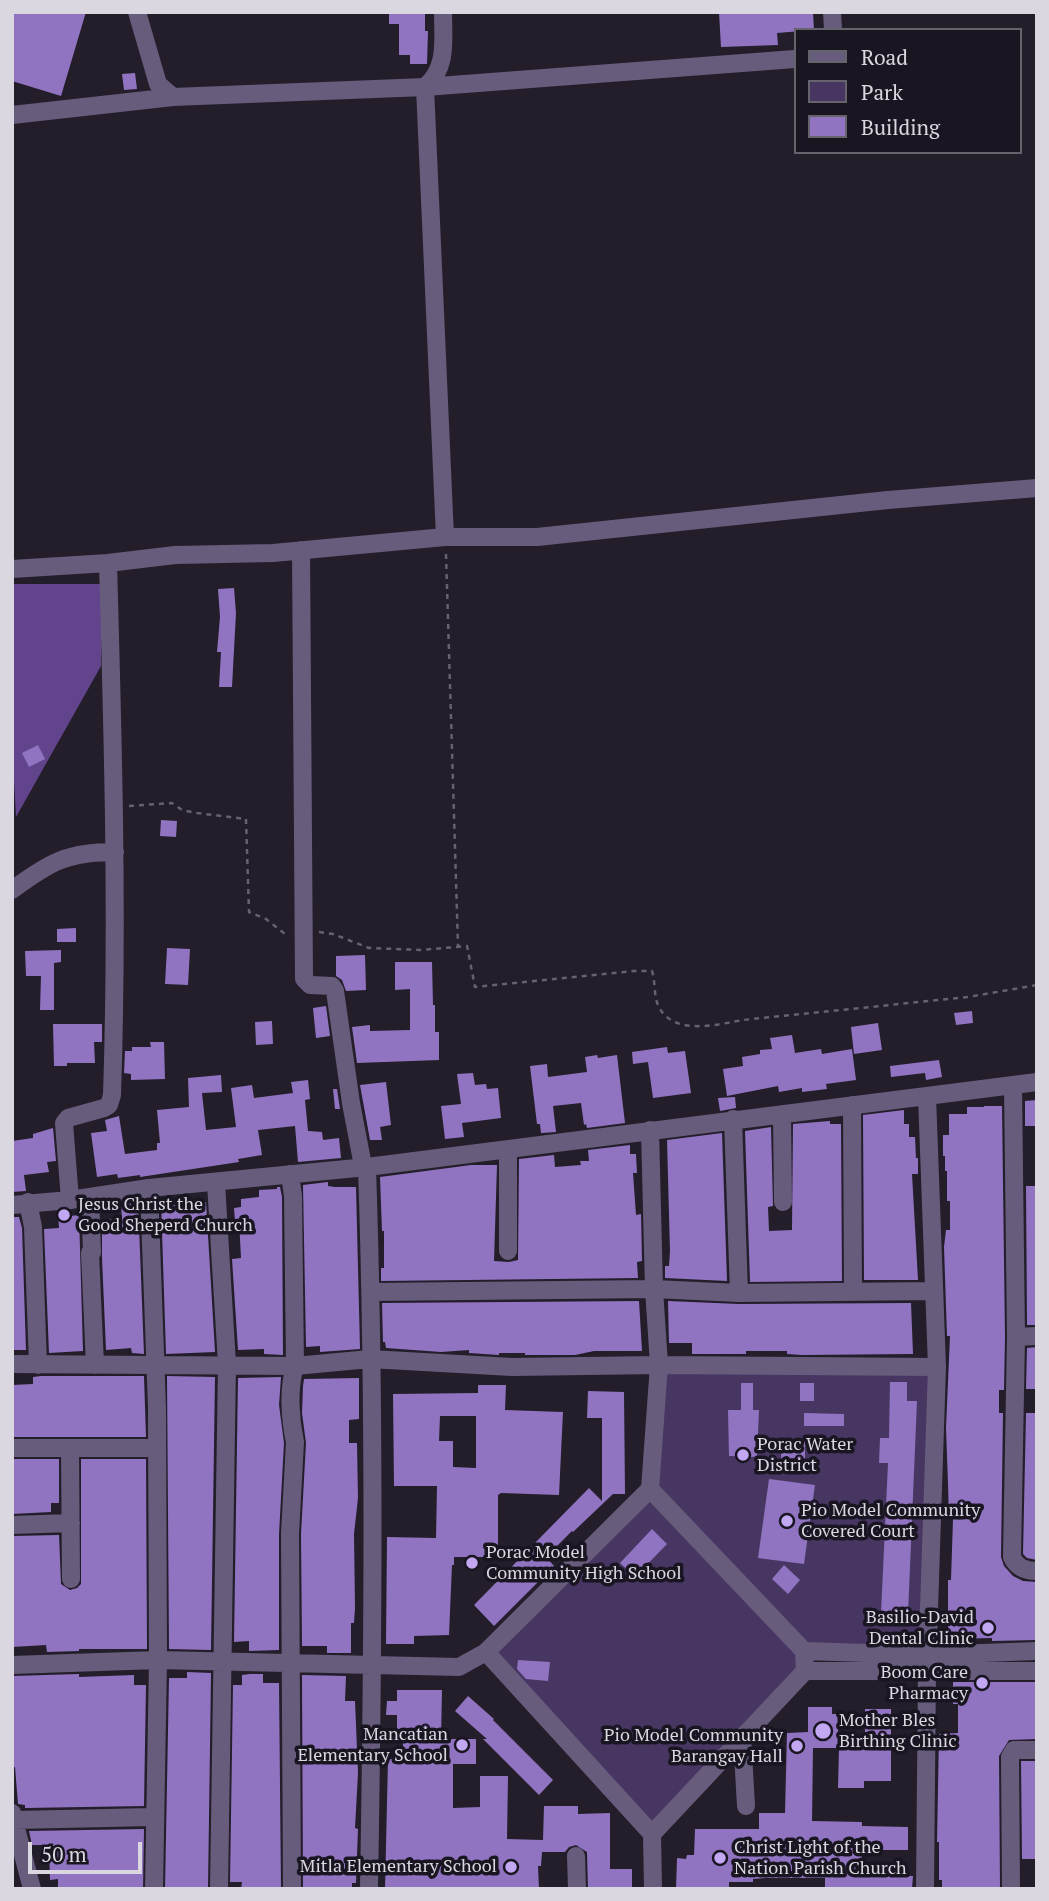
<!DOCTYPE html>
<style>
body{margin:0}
#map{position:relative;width:1049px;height:1901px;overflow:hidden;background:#231e2a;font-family:"PT Serif",serif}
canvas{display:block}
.frame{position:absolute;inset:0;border:14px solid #dad7e0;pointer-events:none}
.legend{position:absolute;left:794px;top:28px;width:228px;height:126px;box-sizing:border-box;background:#191521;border:2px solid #66636d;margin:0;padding:9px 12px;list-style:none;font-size:21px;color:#dad7e0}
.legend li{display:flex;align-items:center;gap:14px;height:35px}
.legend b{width:35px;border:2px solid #66636d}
.scale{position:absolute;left:28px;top:1842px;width:114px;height:32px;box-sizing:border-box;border:4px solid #dad7e0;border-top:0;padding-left:9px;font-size:21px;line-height:24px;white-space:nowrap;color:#dad7e0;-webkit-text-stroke:5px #191521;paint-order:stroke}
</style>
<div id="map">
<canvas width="1049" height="1901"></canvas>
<div class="frame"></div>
<ul class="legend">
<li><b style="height:9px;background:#685c7d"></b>Road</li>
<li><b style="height:19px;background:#473662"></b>Park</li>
<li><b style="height:19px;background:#9174c1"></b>Building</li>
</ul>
<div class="scale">50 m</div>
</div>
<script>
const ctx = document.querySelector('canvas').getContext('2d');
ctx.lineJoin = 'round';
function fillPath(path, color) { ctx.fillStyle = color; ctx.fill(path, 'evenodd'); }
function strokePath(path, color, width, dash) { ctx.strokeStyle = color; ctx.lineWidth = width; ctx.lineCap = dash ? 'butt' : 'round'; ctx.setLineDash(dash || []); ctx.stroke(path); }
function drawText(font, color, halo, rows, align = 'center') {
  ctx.font = font + ' "PT Serif",serif'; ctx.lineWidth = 7; ctx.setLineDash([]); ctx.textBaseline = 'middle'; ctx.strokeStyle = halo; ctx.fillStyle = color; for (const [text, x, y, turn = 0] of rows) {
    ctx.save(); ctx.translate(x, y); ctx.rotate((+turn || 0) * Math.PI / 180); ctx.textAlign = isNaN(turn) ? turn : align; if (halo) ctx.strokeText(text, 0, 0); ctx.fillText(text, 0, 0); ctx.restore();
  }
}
fillPath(new Path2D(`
 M659,1365l278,2 -9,288 -123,-4v20l-153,163 -166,-182 164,-163z`), '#473662');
fillPath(new Path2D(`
 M12,584h89v82l-85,151 -4,-73z`), '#62448d');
fillPath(new Path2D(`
 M14,12h72l-25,84 -49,-15z
 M389,12h36v19h3l-1,33h-17v-9h-11v-31h-10z
 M719,12h94l1,18 -37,3 1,12 -57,2z
 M135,73l2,16 -13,1 -2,-16z
 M234,588l2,25 -4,74h-13l2,-35h-4l3,-35 -2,-28z
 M38,745l7,14 -16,8 -7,-14z
 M161,820l16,1 -1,16 -16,-1z
 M76,928v14h-19v-13z
 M167,948l23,1 -2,36 -23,-1z
 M61,950v12l-7,1v47h-14l1,-34h-15l-1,-25z
 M365,955l1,35 -20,1 -4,-11 -6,-4v-20z
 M395,962h37l1,43h2v27h4v28l-82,3 -5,-36 18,-2v6l40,-1v-41l-15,1z
 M326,1006l4,30 -14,2 -3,-30z
 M972,1011l1,12 -17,2 -2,-12z
 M272,1021l1,23 -17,1 -1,-23z
 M878,1023l4,27 -28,4 -3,-27z
 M53,1024h49v18h-8l1,21h-28v3h-13z
 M792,1035l3,18 26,-4 1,5 30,-5 4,31 -30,4 1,5 -25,3v-4l-23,4 -1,-6 -51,10 -4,-27 20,-3 -1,-9 18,-3v-4l12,-1 -2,-11z
 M150,1042h14l1,37 -34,1v-6l-7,-1 1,-22h7v-4h19z
 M667,1047l1,6 17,-2 6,42 -38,5 -5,-36 -15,2 -1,-12z
 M597,1055l1,3 19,-3 8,68 -38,5 -1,-4 -2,1 -3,-22 -28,3 3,26 -15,1 -1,-9h-3l-7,-58 17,-2 1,13 39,-5 -2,-15z
 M939,1060l3,17 -16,3 -1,-7 -34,4 -1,-11z
 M473,1073l2,12 11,-1 1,5 11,-1 3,30 -39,5 2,14 -19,2 -4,-33 20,-2 -4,-30z
 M221,1075l1,17 -20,1 4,37 30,-3 -5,-39 21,-3 2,13 39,-5 -2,-11 17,-2 2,19 -5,1 3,31 14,1 1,8 16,-2 2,20 -43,4 -3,-36 -37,4 4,25 -24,4 1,3 -99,15v-2l-22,3 -1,-4 -20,3 -6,-44 16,-2 -2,-11 14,-4 6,38 32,-4v-7h3l-3,-33 32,-3 -1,-29z
 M386,1082l5,43 -11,2 2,13h-12l-10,-55z
 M333,1089h4l3,20h-5z
 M735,1097l1,11 -16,3 -2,-13z
 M1037,1100v26h-12v-25z
 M984,1106h18l3,231 -1,53h-5v23h4l-2,144 3,9 9,10 10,5 14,1v58l-45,1v-3l-44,1v-59h3l2,-61h-4l-1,-35 -2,-56 4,-92h-3l-3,-89 2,-17h4v-29h-3v-30h-2v-15h-2v-21h6v-21h18v-7h17z
 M904,1110v14h5v13h6l1,21h2v16h-6l6,106h-54l-1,-165z
 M830,1121v3h11l1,157 -92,1 -5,-151 26,-4 2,79 -5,1 1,24 23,-1 1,-106z
 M53,1128l3,33 -9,1 2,10 -25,3 2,16 -14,1v-51l21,-3v-4z
 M722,1133l5,148 -62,-3v-12h4l1,-15 -3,-111z
 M630,1145v9h6l1,19h-4l3,42 5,-1 1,47 -5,1 1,16 -257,3v-13h3v-37h-2l-2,-54 91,-12h26l-3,96 15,1 9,-2 1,-101 35,-4 1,12 26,-2 -1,-4h9l-1,-11z
 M328,1182v4l7,1h21l4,162 -40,3v-6l-14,1 -3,-162z
 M1026,1186h11v139h-10z
 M277,1187h3l2,10 1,158 -19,-1v-5l-26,1 -6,-91 9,-1 -2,-38 -4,1 -1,-13 7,-1v-8l18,-2v-7l18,-1z
 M181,1199v3h25l9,150 -49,2 -5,-153z
 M138,1201l6,153 -12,-1 -1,-5 -25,2 -4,-92v-38l20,-1 -1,-15z
 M70,1211v5l9,-1 4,136 -34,2 -5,-124 15,-1 -1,-16z
 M12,1217h7l3,11 4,122h-12l-2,-4z
 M639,1301l3,50h-48l-19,4h-50v-2h-26v2l-30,-2v-3l-28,2 -55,-4 -1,-6h-2l-1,-39z
 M668,1301l71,3 172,-1 2,51 -111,1 -15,-1v-3h-41v3h-54v-11h-23z
 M1037,1347v42h-11l1,-41z
 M41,1376h103l2,61h-134v-52l21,-1v-7z
 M167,1376l48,1 -4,273 -42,-1z
 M281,1377l-2,28 5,38 -5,91v116l-30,1v-10l-15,1 4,-264z
 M359,1378v41l-10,1v23h8l1,55 -4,36 1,74 -1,15h-3v30h-24v-7h-25l-1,-112 5,-91 -4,-30 1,-27 1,-7z
 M890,1382h17v19h10l-9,213 -27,-1 7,-150h-9l1,-25h9z
 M741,1383h12v27h6l-2,47 -28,-1 -1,-46h13z
 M800,1383h14v18h-14z
 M478,1385h28l-1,25 58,2 -4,83 -58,-2 -3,2v62h-44v8h-2l-3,70 -35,1v8h-28l1,-107 49,1 1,-52h-43l-1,-92 85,-1zM440,1416h36v52l-23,-1v-26h-14z
 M588,1391l36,1 1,102h-12l-40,38 -1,-1 -26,26 8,9 -60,60 -20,-21 115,-117 13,13v-83h-15z
 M804,1413l40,1v12h-40z
 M1026,1413h11v147l-10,-2 -4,-4z
 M782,1440l23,1v17h-24z
 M12,1459h47v44h-8v9l-39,2z
 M81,1459h65l1,190h-68v2l-32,1 -1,-7 -34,2v-111l47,-1 2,49 9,6 7,-2 4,-4z
 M769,1479l46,6 -11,79 -46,-6z
 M652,1529l15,15 -32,33 -15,-14z
 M784,1565l16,15 -12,14 -16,-15z
 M518,1660l32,2 -2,19 -22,-2 -9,-10z
 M187,1672l24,1 -3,216h-43l4,-211h18z
 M79,1674v3l55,-2v10h12l-2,121 -119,2v-3l-7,-1 -3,-37 -3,1v-92z
 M250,1674h13v9h16l2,206h-40l1,-7h-12l3,-197h9v-10z
 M302,1675l44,1 -1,25h10l3,72 -3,55 3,1 -2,54h-4v6h-49z
 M953,1682h84v57l-28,1 -10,16 1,133h-58v-9h-3v-38h-2l2,-108 19,-1v-29h-5z
 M397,1690h45l-1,49h35v25h-23v44l27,-1v-31h28l-1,63 36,1 1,-34h34v8l32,-1v56h22v20h-44l-1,-37 -11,-7 -7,2 -4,5h-23l-1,14h-3l1,23h-154l3,-130h15v-29h-6v-15h-11l1,-14h10z
 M468,1696l26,23 -1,1 60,60 -14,15 -56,-56h4l-32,-28z
 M808,1707h24v7h6v22h27v-27h26v72h-27v7h-26l1,-40h-26l-1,73 50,1v4l46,1v23h-46l-1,25 52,1 -1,13h-87v-11h-59l-13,1v3h-24v7h-53l1,-31 9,1 1,-4h7l1,-26h64v-16h26l2,-80 21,-1z
 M1021,1761h16v98h-15z
 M144,1829l-1,60h-85v-10l-8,1 -1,-35h-17l-3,-14z`), '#9174c1');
strokePath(new Path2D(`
 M446,554l12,392
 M129,806l43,-3 10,7 15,3 49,6 3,93 17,7 19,15h3
 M319,932l14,2 36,14 52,2 46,-4 8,41 158,-16h19c4,12 1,27 8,38 16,27 59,15 83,11l225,-23 69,-12`), '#67626d', 2.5, [5, 5]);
strokePath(new Path2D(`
 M137,12l21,72 15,13
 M832,12l1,18
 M425,87l20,450
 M425,87c23,-19 18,-48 18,-75
 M12,115l161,-18 252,-10 370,-28
 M301,550l3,429 6,6 22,1 3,5 16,112 12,63
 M12,569l96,-6 67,-8 98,-2 172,-16h92l351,-37 149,-12
 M12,890c38,-28 55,-38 103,-38
 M1013,1086l3,251 -4,220c5,11 14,14 25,14
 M852,1105l1,187
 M782,1114l1,88
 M733,1119l6,174
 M508,1150v101
 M367,1167c8,241 6,481 2,722
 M290,1174l3,22 2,170c-7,23 -5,53 0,76l-5,92 2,355
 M216,1183l11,181 -8,525
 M149,1188l8,220 1,252 -4,229
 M90,1197l2,55 -2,1 5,112
 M70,1200l-6,-77 4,-5 36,-10 5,-3 3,-10c6,-177 1,-354 -4,-532
 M28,1202l5,25 5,138
 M12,1205l58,-5 79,-12 218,-21 670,-85
 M371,1292l283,-3 85,4 195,-2
 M1016,1337l21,-1
 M12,1364l283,2 75,-7 142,8 147,-2 278,2
 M12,1448h144
 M70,1448l1,131
 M650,1489l154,162 1,20 -153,163
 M12,1525l59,-2
 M804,1651l124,4 109,-4
 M486,1652l166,182 1,55
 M12,1665l146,-5 301,7 27,-15 164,-163 9,-124 -5,-76 -4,-159
 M805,1671h232
 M742,1736l4,70
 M12,1813l20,76
 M14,1820l139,-3
 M576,1856l1,33
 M925,1889l2,-219 10,-303 -10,-271
 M1011,1889l-1,-132 4,-7h23`), '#685c7d', 18);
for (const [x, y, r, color] of [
 [64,1215,7,"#c2a7f2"],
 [743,1455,7,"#c2a7f2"],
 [787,1521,7,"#c2a7f2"],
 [472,1563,7,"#c2a7f2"],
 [988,1628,7,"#c2a7f2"],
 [982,1683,7,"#c2a7f2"],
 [823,1731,9,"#c2a7f2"],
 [462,1745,7,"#c2a7f2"],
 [797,1746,7,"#c2a7f2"],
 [720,1858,7,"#c2a7f2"],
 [511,1867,7,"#c2a7f2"]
]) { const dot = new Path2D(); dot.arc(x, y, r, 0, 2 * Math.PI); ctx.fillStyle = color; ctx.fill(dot); strokePath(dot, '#191521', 2.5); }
drawText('18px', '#dad7e0', '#191521', [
 ["Jesus Christ the",78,1205],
 ["Good Sheperd Church",78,1226],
 ["Porac Water",757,1445],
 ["District",757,1466],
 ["Pio Model Community",801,1511],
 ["Covered Court",801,1532],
 ["Porac Model",486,1553],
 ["Community High School",486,1574],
 ["Basilio-David",974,1618,"right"],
 ["Dental Clinic",974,1639,"right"],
 ["Boom Care",968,1673,"right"],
 ["Pharmacy",968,1694,"right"],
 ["Mother Bles",839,1721],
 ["Birthing Clinic",839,1742],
 ["Mancatian",448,1735,"right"],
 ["Elementary School",448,1756,"right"],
 ["Pio Model Community",783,1736,"right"],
 ["Barangay Hall",783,1757,"right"],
 ["Christ Light of the",734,1848],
 ["Nation Parish Church",734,1869],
 ["Mitla Elementary School",497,1867,"right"]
], 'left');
</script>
